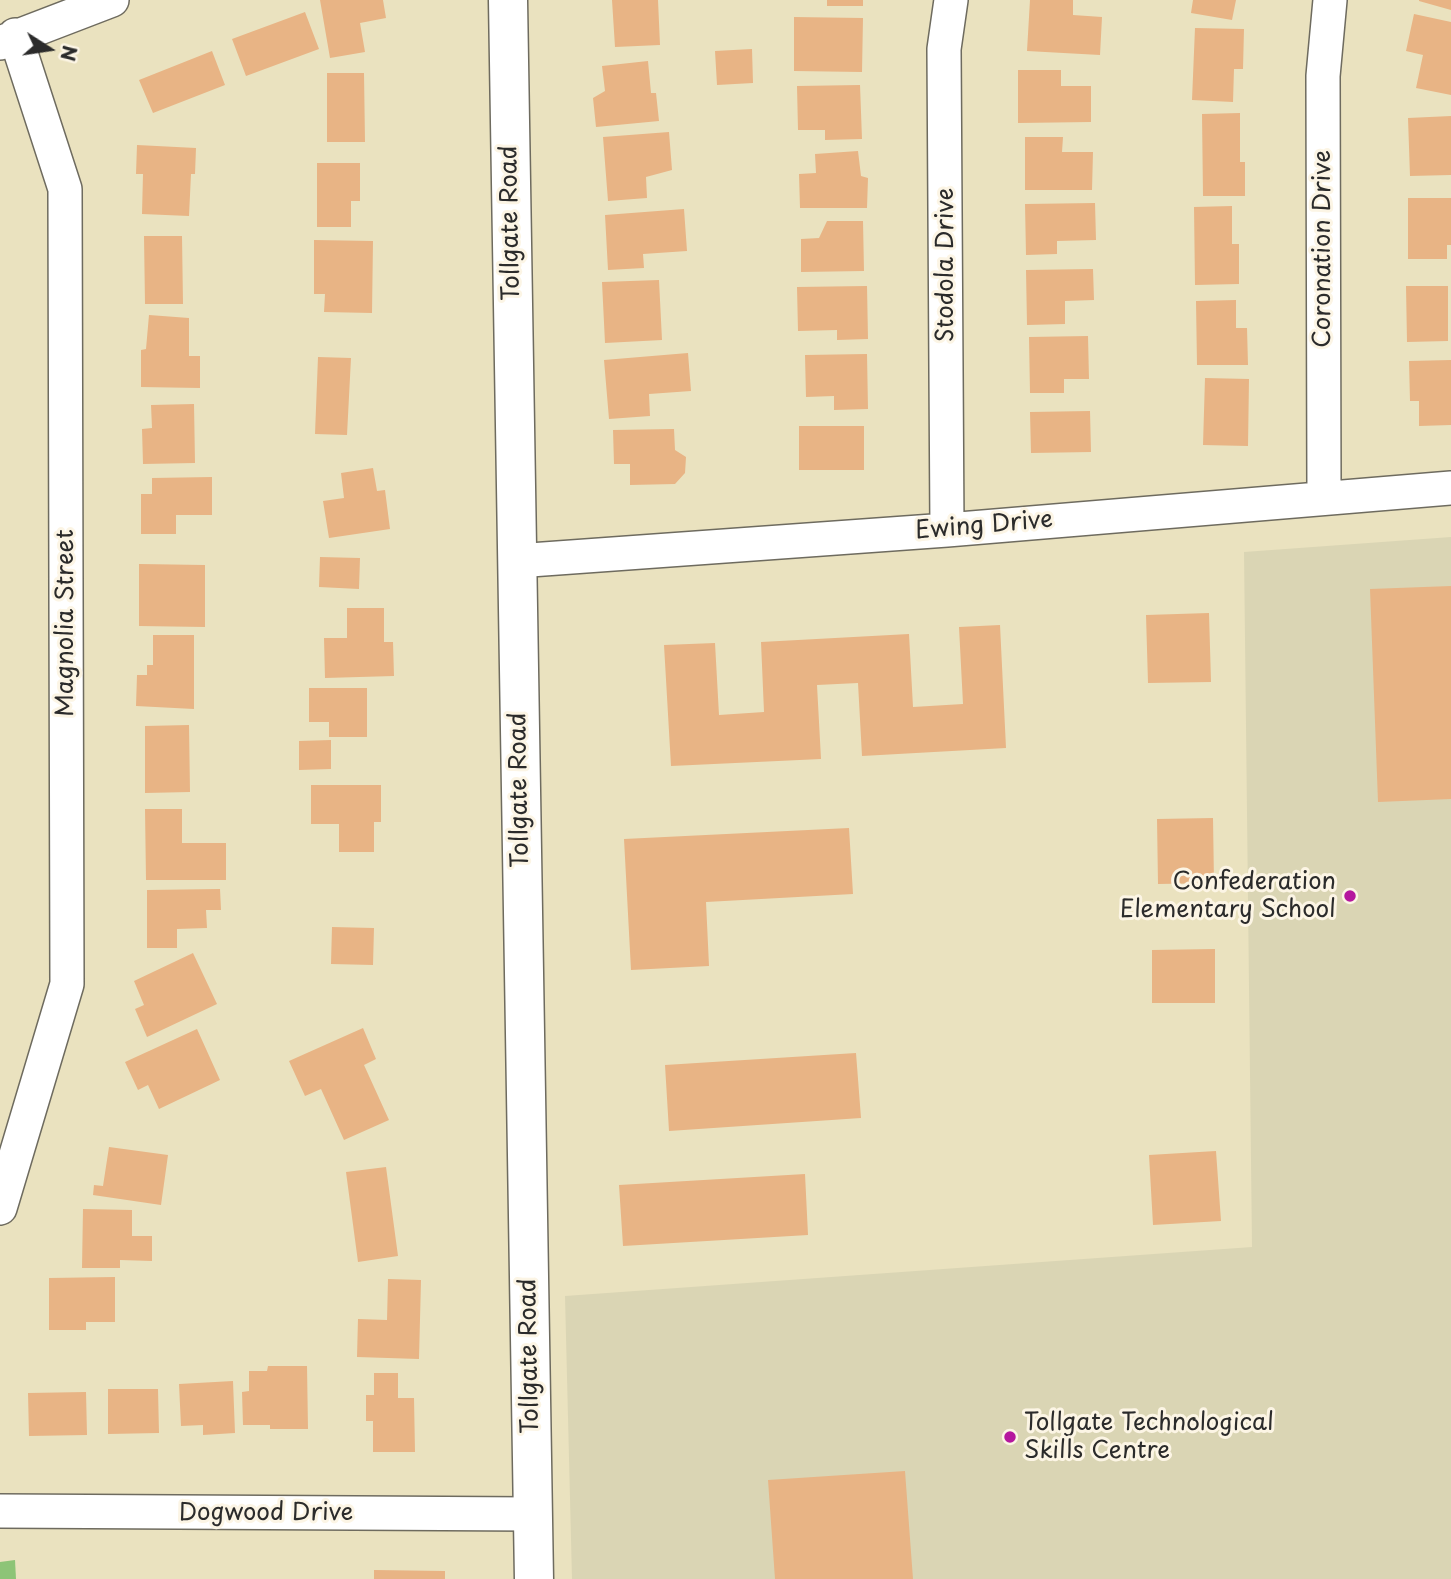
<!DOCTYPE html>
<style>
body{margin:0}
#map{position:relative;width:1451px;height:1579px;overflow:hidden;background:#eae2bf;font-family:"Playpen Sans",sans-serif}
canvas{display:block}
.north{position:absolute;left:14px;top:14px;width:70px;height:70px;-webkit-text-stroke:5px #fcf5e5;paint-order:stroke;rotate:102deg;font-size:19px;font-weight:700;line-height:28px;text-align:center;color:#2b2b2b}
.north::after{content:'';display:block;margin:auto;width:24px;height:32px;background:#2b2b2b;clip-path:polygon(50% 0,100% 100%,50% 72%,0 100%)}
</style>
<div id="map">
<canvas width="1451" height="1579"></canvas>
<div class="north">N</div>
</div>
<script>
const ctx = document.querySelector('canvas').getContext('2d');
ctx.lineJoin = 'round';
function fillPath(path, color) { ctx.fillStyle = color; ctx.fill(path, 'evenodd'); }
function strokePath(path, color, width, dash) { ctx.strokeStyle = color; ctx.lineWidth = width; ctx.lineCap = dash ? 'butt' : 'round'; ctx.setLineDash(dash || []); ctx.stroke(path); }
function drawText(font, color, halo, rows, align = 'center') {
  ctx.font = font + ' "Playpen Sans",sans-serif'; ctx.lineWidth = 6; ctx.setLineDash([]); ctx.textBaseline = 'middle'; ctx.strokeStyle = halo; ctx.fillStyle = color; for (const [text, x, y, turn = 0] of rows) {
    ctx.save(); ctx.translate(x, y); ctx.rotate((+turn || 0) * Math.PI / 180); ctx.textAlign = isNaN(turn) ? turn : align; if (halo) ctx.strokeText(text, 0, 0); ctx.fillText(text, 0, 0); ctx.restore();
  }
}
fillPath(new Path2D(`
 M1451,537v1042h-879l-7,-283 687,-49 -8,-695z`), '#dad5b4');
fillPath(new Path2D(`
 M15,1560l1,19h-16v-17z`), '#8dc477');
fillPath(new Path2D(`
 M320,0h63l3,18 -26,5 5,29 -35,6z
 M612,0h46l2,45 -45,2z
 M827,0h36v6h-36z
 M1030,0h43v15l29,2 -2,38 -73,-4z
 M1193,0h43l-4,20 -41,-7z
 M1419,0h32v10l-32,-9z
 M305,12l14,37 -73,27 -14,-37z
 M1414,14l37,8v73l-35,-7 7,-33 -17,-4z
 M794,17l69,1 -1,54 -68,-1z
 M1195,28l49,1 -1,40h-9l-1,33 -41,-2z
 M752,49l1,34 -36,2 -2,-34z
 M212,51l13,34 -72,28 -14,-33z
 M648,61l3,32h5l3,28 -63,6 -3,-29 12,-7 -3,-25z
 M1018,70h43v16h30v36l-73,1z
 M327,73h37l1,69h-38z
 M860,85l2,54 -37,1v-10h-27l-1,-44z
 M1240,113v49h5v34h-42l-1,-82z
 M1451,116v59l-41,1 -2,-58z
 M669,132l3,38 -26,7 1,21 -39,3 -5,-64z
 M1025,137h38l-1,15h31l-1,38h-67z
 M137,145l59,3 -1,26h-4l-2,42 -47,-2 1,-40h-7z
 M858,151l3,25 7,2 -1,30h-67l-1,-34 17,-1 -1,-19z
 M317,163h43v38h-9v26h-34z
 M1408,198h43v47h-4v14h-39z
 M1095,203l1,37 -39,1v13l-31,1 -1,-51z
 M1232,206v38h7v40l-44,1 -1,-78z
 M684,209l3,42 -44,3 1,14 -36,2 -3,-55z
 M827,221h36l1,50 -63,1v-33l18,-1z
 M144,236h38l1,68h-38z
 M314,240l59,1 -1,72 -48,-1 1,-18h-11z
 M1093,269l1,31 -29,1v23l-38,1 -1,-55z
 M659,280l3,60 -57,3 -3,-61z
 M867,286l1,53 -31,1v-10l-39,1 -1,-44z
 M1406,286h42v55l-41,1z
 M1236,300v28h11l1,37h-51l-1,-64z
 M149,315l40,3v38h11v32l-59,-1v-37l5,-1z
 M1088,336l1,43h-25v14h-34l-1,-56z
 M688,353l3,38 -42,3 1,22 -41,3 -5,-59z
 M867,354l1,55 -34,1v-14l-28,1 -1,-42z
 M318,357l33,1 -4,77 -32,-1z
 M1451,360v65l-32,1v-25h-9l-1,-40z
 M1205,378l44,1 -1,67 -45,-1z
 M194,404l1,59 -52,1 -1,-35 10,-1 -1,-23z
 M1090,411l1,41 -60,1 -1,-41z
 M799,426h65v44h-65z
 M674,429l1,21 11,7 -1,16 -10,11 -45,1v-21h-16l-1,-34z
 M373,468l4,23 8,-1 5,39 -61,9 -6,-37 21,-3 -3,-25z
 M212,477v38h-36v19h-35v-40h11v-16z
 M320,557l40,1 -1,31 -40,-2z
 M139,564l66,1v62l-66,-1z
 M1451,586v213l-73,3 -8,-213z
 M347,608h37v34h9l1,34 -69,2 -1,-40h23z
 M1209,613l2,69 -63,1 -2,-68z
 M1000,625l6,123 -144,8 -4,-73 -41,2 4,74 -150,7 -7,-121 51,-2 4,72 45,-3 -3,-70 148,-8 4,73 50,-3 -4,-77z
 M153,635h41v74l-58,-3 1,-31h10v-10h6z
 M309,688h58v49h-38v-15h-20z
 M189,725l1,67 -45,1v-67z
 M331,740v29l-32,1v-29z
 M311,785h70v37h-7v30h-35v-28h-28z
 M145,809h37v34h44v37h-80z
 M1213,818l1,65 -56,1 -1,-65z
 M849,828l4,66 -147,8 3,64 -78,4 -7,-131z
 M220,889l1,21h-15l1,18 -30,1v19h-30v-58z
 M332,927l42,1 -1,37 -42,-1z
 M1215,949v54h-63v-53z
 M193,953l24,51 -70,33 -12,-28 9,-4 -10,-24z
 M363,1028l13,31 -12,6 25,55 -45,20 -23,-51 -16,7 -16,-35z
 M197,1029l23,51 -61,29 -11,-24 -10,5 -13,-28z
 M856,1053l5,65 -192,13 -4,-66z
 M109,1147l59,8 -7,50 -68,-10 1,-10 9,1z
 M1216,1151l5,70 -68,4 -4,-70z
 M386,1167l12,89 -40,6 -12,-90z
 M805,1174l3,61 -185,11 -4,-61z
 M83,1209l49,1v26h20v25l-32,-1v8h-38z
 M115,1277v45h-29v8h-37v-52z
 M388,1279l33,1 -2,79 -62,-2 1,-38 29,1z
 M268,1366h39l1,63h-38v-4h-27l-1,-33 7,-1v-20h18z
 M374,1373h24v25h16l1,54h-42v-31h-7v-26h8z
 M233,1381l2,52 -32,2v-10l-22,1 -2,-42z
 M108,1389h50l1,44 -51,1z
 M86,1392l1,43 -58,1 -1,-43z
 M905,1471l8,108h-138l-7,-99z
 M374,1570l71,1v8h-71z`), '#e8b485');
const minor = new Path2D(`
 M0,43l112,-43
 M1324,498l-1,-422 7,-76
 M947,530l-3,-481 7,-49
 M516,561l431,-31 504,-42
 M0,1208l67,-224 -2,-795 -50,-154
 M0,1511l532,3`);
const major = new Path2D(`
 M508,0l26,1579`);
strokePath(minor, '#6e6b5f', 36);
strokePath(major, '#6e6b5f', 41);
strokePath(minor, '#fff', 33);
strokePath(major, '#fff', 38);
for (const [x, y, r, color] of [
 [1350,896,7,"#b5179e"],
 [1010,1437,7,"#b5179e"]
]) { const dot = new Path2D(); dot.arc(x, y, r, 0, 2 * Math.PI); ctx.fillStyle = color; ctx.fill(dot); strokePath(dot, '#fcf5e5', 2.5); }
drawText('24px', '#2b2b2b', '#fcf5e5', [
 ["Tollgate Road",511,223,-91],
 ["Coronation Drive",1323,249,-90],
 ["Stodola Drive",946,265,-90],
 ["Ewing Drive",984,526,-5],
 ["Magnolia Street",66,623,-90],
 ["Tollgate Road",520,790,-91],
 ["Tollgate Road",530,1356,-91],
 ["Dogwood Drive",266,1513]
]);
drawText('24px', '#2b2b2b', '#fcf5e5', [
 ["Confederation",1336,882],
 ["Elementary School",1336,910],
 ["Tollgate Technological",1024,1423,"left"],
 ["Skills Centre",1024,1451,"left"]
], 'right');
</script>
